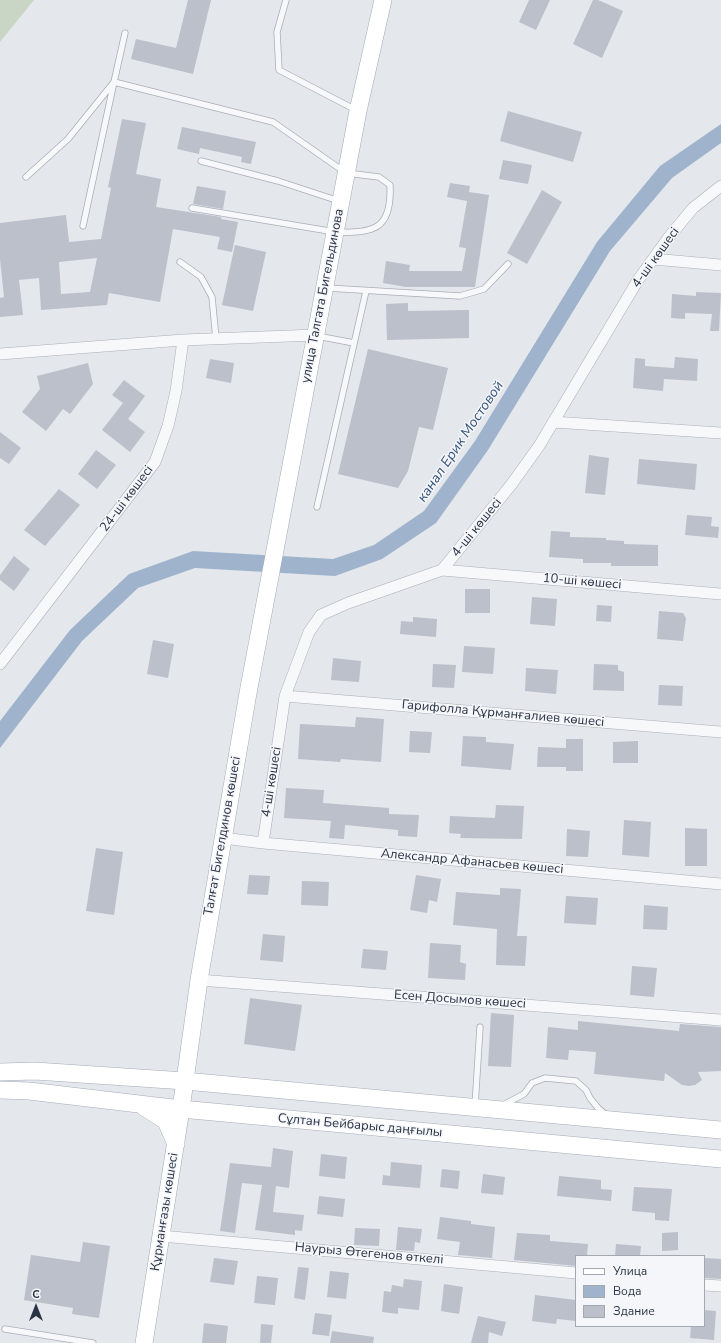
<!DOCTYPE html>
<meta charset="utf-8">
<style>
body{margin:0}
#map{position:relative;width:721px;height:1343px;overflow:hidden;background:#e4e7ec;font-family:"Nunito Sans",sans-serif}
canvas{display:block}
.legend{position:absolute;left:575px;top:1255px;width:130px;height:72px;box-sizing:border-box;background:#f4f6f9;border:1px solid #a4a8b1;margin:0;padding:5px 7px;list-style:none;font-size:12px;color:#2b3445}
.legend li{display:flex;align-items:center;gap:8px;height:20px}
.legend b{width:20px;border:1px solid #a4a8b1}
.north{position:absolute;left:16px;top:1287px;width:40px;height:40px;-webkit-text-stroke:3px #f4f6f9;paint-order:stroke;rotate:0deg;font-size:11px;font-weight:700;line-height:16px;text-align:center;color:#2b3445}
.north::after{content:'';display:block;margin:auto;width:14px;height:18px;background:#2b3445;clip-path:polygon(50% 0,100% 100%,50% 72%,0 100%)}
</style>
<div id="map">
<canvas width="721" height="1343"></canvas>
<ul class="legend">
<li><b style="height:5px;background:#fff"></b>Улица</li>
<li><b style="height:11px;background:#9fb4cc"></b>Вода</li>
<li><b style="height:11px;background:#bbc0ca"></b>Здание</li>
</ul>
<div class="north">С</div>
</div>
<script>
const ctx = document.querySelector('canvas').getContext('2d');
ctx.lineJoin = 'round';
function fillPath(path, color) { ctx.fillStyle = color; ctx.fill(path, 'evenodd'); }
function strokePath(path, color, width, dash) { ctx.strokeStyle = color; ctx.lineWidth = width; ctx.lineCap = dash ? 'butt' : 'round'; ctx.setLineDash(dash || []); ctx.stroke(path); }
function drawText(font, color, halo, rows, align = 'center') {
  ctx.font = font + ' "Nunito Sans",sans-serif'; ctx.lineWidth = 3; ctx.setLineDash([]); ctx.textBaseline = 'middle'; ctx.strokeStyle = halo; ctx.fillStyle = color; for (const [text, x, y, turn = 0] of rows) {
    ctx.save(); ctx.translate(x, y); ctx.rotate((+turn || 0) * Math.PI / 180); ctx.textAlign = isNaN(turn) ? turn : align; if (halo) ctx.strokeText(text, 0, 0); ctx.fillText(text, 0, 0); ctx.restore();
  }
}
fillPath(new Path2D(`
 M0,0h34l-34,42z`), '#c9d6c5');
fillPath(new Path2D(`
 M721,124v19l-49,35 -62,73 -122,199 -52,73 -54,36 -47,17 -140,-8 -57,20 -56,53 -82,107v-27l70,-91 59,-56 64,-23 140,8 41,-14 50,-34 51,-70 122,-199 63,-76z`), '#9fb4cc');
fillPath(new Path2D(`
 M188,0h23l-18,74 -62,-15 5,-20 40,9z
 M529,0h21l-14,30 -17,-8z
 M593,0h5l25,11 -21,47 -29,-14z
 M508,111l74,21 -9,30 -73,-21z
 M122,119l24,4 -10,51 25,5 -5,28 65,10v2l17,3 -6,30 -15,-3 3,-12 -47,-8 -13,73 -51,-9 -2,12 -66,5 -2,-32 -20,2 4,35 -23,2v-19l4,-1 -4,-38v-36l66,-8 3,27 32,-3 10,-51 -3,-1zM97,258l-7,34 -29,2 -2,-32z
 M182,127l74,15 -5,22 -10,-2 1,-5 -42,-9 -1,6 -22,-5z
 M503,160l29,5 -4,19 -29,-5z
 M450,183l20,3 -1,6 20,3 -14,92h-69l-23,-4 3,-22 24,4 -1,6h53l4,-23 -7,-1 8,-46 -20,-4z
 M197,186l29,5 -3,18 -30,-5z
 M542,190l20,12 -35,62 -20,-11z
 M235,245l31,7 -13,59 -31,-6z
 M696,292l25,1 -2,38h-9l2,-17 -27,-1v6l-14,-1 1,-24 24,2z
 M408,303v8l61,-1v28l-82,2 -1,-36z
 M368,349l80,19 -15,62 -14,-3 -11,44 -10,17 -60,-14z
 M675,357l23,2 -1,22 -33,-2 -1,12 -30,-3 2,-30 10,1v7l29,2z
 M210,359l24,4 -3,20 -25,-5z
 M88,363l5,21 -23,30 -7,-5 -17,22 -24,-19 18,-23 -3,-13z
 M124,380l21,16 -17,23 17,13 -15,20 -28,-22 21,-27 -11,-8z
 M0,432l21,16 -12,16 -9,-6z
 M96,450l20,15 -19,24 -19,-15z
 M589,455l20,3 -4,37 -20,-2z
 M639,459l58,5 -2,26 -58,-6z
 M59,489l21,16 -35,41 -21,-16z
 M687,515l25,2 -1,9 8,1 -1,11 -33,-3z
 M551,531l19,1v5l36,1v2l18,1v3l34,1v21h-47v-3h-28v-4l-34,-2z
 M14,556l16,13 -16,22 -14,-11v-5z
 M465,589h25v24h-25z
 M532,597l25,2 -2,27 -25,-2z
 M597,605l15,1 -1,16 -15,-1z
 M659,611l24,2 3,5 -3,23 -26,-2z
 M413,617l24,2 -1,18 -36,-3 1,-13 12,1z
 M153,640l21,4 -6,34 -21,-4z
 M464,646l31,2 -2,26 -31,-2z
 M333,658l28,3 -2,21 -28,-2z
 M433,664l23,1 -2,23 -22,-1z
 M594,664l24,1v5l6,2v19l-31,-1z
 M526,668l32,2 -2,24 -31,-3z
 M659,685l24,1 -1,20 -24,-1z
 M356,717l28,2 -3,43 -40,-3 -1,3 -42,-3 2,-35 55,3z
 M410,731l22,1 -2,21 -21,-1z
 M463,736l23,1v5l28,2 -3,26 -50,-4z
 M566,739h17v32h-17v-4h-29l1,-20 28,1z
 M638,741v22h-25v-21z
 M286,788l38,2 -1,13 66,5v6l30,1 -2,22 -19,-1v-6l-53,-5 -1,14 -15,-1 2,-17 -47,-3z
 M496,805l28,1 -2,33 -62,-1 1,-4 -12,-1 1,-17 45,2z
 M624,820l27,2 -2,35 -27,-2z
 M685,828l22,1v37h-22z
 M567,829l23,2 -2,26 -22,-1z
 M96,848l27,4 -9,63 -28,-4z
 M249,875l21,1 -2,19 -21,-1z
 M416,875l25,4 -4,23 -8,-2 -2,13 -17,-3z
 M302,881l27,1 -1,24 -27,-1z
 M500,888l21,1 -4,47h10l-2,30 -29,-1 1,-36 -44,-4 3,-33 44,3z
 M566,896l32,2 -2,27 -32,-2z
 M644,905l24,2 -1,23 -24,-1z
 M263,934l22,2 -2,26 -23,-2z
 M430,943l31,2 -1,17 6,2 -1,16 -37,-2z
 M363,949l25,2 -2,19 -25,-2z
 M632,966l25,2 -3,29 -24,-2z
 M250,998l52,7 -7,46 -51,-7z
 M491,1013l23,2 -3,52 -23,-1z
 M578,1021l101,10 1,-7 41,3v44l-23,1 4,8 -7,5 -7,1 -6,-1 -17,-12 -1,8 -70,-7 2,-22 -27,-2 -1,10 -22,-2 2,-31 30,3z
 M273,1148l20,3 -4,37 -13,-2 -3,26 31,3 -2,16 -7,-1v5l-40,-5 7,-45 -20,-2 -7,50 -15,-2 10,-68 41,4z
 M321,1154l26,3 -2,22 -26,-3z
 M391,1162l31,3 -2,23 -38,-3 1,-10 7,1z
 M442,1169l18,2 -2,18 -18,-2z
 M483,1174l22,3 -2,18 -22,-2z
 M559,1176l42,4v9l11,1 -1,11 -54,-5z
 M634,1187l38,2 -3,32 -14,-1v-7l-23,-2z
 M319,1196l26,3 -2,18 -26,-3z
 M440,1217l31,4v3l24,3 -3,31 -34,-3 2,-13 -23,-3z
 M398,1227l24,2 -2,14 -5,-1 -1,9 -18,-1z
 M355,1228l25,1 -1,17 -25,-1z
 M678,1232v18l-16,1v-18z
 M517,1233l33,2v6l38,3 -1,12h-11v10l-62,-6z
 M83,1242l27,4 -11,72 -27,-4 1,-6 -49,-8 7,-45 49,7z
 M616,1244l25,2 -1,10h-25z
 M214,1258l24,3 -4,24 -24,-3z
 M704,1258l17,1v20l-17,-1z
 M298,1267l11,1 -4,32 -11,-2z
 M330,1271l19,2 -3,26 -19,-2z
 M257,1276l21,2 -3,27 -21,-2z
 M404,1279l18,2 -3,29 -21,-2v6l-16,-2 2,-21 7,1 1,-7 11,2z
 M444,1284l19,3 -4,27 -18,-3z
 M535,1295l41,5v21l-19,-2 -1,5 -24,-3z
 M704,1310l12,1 -2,29 -24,-2 1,-12h13z
 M315,1313l17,2 -3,21 -17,-2z
 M478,1316l28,6 -4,14 -13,-4 -1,11h-17z
 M204,1323l24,3 -2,17h-24z
 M261,1324l12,1 -2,18h-11z
 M332,1331l42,6 -1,6h-43z`), '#bbc0ca');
const lane = new Path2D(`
 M286,0l-9,32 2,38 77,40
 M201,161l77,20 61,20
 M26,177l42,-38 46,-57 11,-49
 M83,226l31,-144 159,40 73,51 33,4 11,8c2,45 -16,48 -55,47l-143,-24
 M180,262l21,15 11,20 4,42
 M327,288l133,8 24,-7 24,-25
 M317,336l37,7
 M317,507l49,-216
 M505,1104l19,-10 8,-11 13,-5 31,3 10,9 4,8 8,10 7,6
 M475,1106l5,-79
 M5,1329l88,14`);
const street = new Path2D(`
 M653,259l68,6
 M0,354l183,-14
 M553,422l168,11
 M442,570l279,24
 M0,664l155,-202 13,-36 8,-35 7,-51 133,-5
 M285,696l436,36
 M223,838l40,5 458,41
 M263,843l22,-147 24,-64 12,-17 27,-12 94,-33 69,-85 28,-39 99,-166 31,-43 24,-29 28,-22
 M199,980l522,40
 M161,1236l415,37
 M704,1285l17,1`);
const primary = new Path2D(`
 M0,1072l35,-1 150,10 536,49
 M0,1090l29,1 152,18 540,50
 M144,1107l22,14 10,23
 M144,1343l37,-234 18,-129 49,-287 110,-582 25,-111`);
strokePath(lane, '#a9aeb7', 7);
strokePath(street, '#a9aeb7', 12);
strokePath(primary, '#a3abb8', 18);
strokePath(lane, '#f7f8fa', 5.5);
strokePath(street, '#f7f8fa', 11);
strokePath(primary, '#fff', 17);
drawText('13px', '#2b3445', '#f4f6f9', [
 ["4-ші көшесі",656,258,-54],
 ["улица Талгата Бигельдинова",323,296,-79],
 ["24-ші көшесі",127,499,-53],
 ["4-ші көшесі",477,528,-51],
 ["10-ші көшесі",582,582,5],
 ["Гарифолла Құрманғалиев көшесі",503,714,5],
 ["4-ші көшесі",272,782,-81],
 ["Талғат Бигелдинов көшесі",223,836,-80],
 ["Александр Афанасьев көшесі",472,862,5],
 ["Есен Досымов көшесі",460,1000,4],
 ["Сұлтан Бейбарыс даңғылы",360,1126,5],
 ["Құрманғазы көшесі",165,1212,-81],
 ["Наурыз Өтегенов өткелі",369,1254,5]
]);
drawText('italic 14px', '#34527a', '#f4f6f9', [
 ["канал Ерик Мостовой",461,442,-56]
]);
</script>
